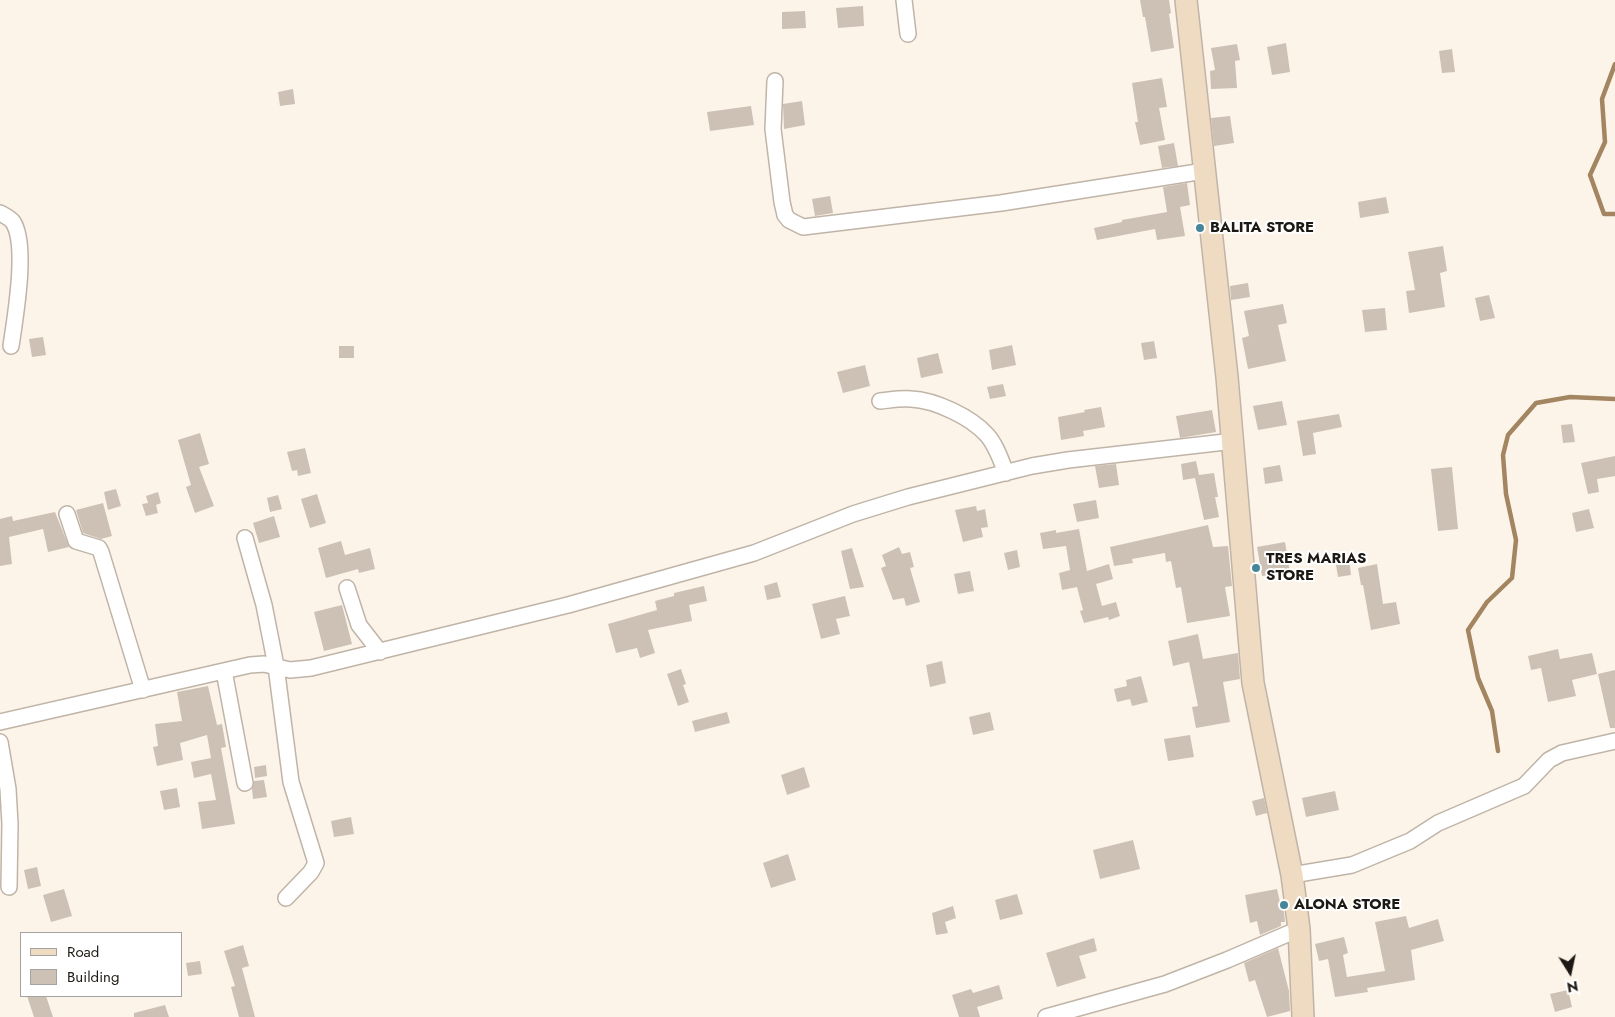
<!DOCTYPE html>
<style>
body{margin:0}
#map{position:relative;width:1615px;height:1017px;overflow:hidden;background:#fdf4e9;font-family:Jost,sans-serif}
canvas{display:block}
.legend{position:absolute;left:20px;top:932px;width:162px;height:65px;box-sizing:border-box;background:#fff;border:1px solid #a4a3a1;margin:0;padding:6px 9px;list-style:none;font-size:15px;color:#1c1813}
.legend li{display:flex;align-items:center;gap:10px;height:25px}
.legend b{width:25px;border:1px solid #a4a3a1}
.north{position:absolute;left:1545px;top:947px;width:50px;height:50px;-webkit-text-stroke:4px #fff;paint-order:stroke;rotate:170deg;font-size:14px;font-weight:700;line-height:20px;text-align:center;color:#1c1813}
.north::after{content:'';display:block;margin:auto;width:18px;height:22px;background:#1c1813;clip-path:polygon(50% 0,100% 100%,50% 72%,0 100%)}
</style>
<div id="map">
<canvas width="1615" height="1017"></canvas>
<ul class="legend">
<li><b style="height:6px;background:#eedbc2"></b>Road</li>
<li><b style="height:14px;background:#cdc1b5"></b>Building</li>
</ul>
<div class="north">N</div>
</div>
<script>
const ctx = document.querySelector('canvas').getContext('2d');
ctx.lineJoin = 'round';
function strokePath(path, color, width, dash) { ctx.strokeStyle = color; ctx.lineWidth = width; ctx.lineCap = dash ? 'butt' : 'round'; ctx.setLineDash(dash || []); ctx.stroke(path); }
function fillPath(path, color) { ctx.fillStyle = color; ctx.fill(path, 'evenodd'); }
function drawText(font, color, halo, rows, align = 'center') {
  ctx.font = font + ' Jost,sans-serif'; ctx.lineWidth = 4; ctx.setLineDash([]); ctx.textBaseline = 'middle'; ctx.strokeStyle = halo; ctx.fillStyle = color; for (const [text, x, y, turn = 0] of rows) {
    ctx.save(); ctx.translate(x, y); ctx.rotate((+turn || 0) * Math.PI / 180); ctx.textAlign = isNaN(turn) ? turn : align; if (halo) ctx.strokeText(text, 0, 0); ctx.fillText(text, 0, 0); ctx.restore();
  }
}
strokePath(new Path2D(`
 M1615,64l-13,35 3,43 -15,33 14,39h11
 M1498,751l-6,-40 -14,-33 -10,-48 19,-28 25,-24 4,-38 -10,-46 -3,-39 5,-20 28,-32 34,-6 45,2`), '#a48561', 4.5);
fillPath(new Path2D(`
 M1140,0h29l2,13 -2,1 5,34 -23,4 -6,-35h-2z
 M863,6l1,20 -26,2 -2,-20z
 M805,11l1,17 -24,1v-17z
 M1286,43l4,29 -18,3 -5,-28z
 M1237,44l3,16 -5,1 2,27 -26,1 -1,-18 5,-1 -4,-22z
 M1452,49l3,23 -13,1 -3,-22z
 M1162,78l5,29 -8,1 6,32 -25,5 -5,-23h3l-6,-39z
 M293,89l2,15 -15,2 -2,-14z
 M802,101l3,24 -21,4 -1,-25z
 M751,106l3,19 -44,6 -3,-19z
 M1230,116l4,27 -20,3 -3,-28z
 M1174,143l4,23 -16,2 -4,-22z
 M1187,183l3,22 -10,2 5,29 -28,4 -2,-11 -58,11 -3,-12 28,-6v-2l45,-8 -4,-25z
 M830,196l3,17 -18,3 -3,-17z
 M1386,197l3,16 -29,5 -2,-16z
 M1443,246l4,25 -7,2 5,34 -36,6 -3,-22 9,-1 -7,-38z
 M1248,283l2,14 -19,3 -1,-14z
 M1489,295l6,23 -15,3 -5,-23z
 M1283,304l4,19 -9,2 8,36 -38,8 -6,-31 7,-2 -5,-25z
 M1385,308l2,22 -22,2 -3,-22z
 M43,337l3,18 -14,2 -3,-18z
 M1154,341l3,17 -13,2 -3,-17z
 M1012,345l4,20 -24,5 -3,-20z
 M339,346h15v12h-15z
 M938,353l5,20 -22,5 -4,-20z
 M865,365l5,21 -27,7 -6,-21z
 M1003,384l3,12 -16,3 -3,-12z
 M1282,401l5,24 -29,5 -5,-24z
 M1101,407l4,20 -22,4 1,5 -23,4 -3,-23 27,-5 -1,-2z
 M1212,410l4,22 -36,6 -4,-22z
 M1339,414l3,13 -29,6 3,21 -13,2 -6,-35z
 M1572,424l3,18 -12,1 -2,-18z
 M200,433l9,31 -10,3 15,39 -19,7 -9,-26 5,-2 -13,-45z
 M305,448l6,25 -13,3 -1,-6 -5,1 -5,-19z
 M1615,456v20l-18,3 2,13 -11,2 -7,-31z
 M1196,461l3,14 15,-2 4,24h-3l4,20 -15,3 -9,-42 -12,2 -2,-16z
 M1116,464l3,21 -20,3 -4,-22z
 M1280,465l3,16 -18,3 -2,-16z
 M1452,467l6,62 -20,2 -7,-62z
 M116,489l5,17 -13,4 -4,-18z
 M158,492l3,11 -5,2 2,8 -12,3 -4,-12 6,-1 -2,-7z
 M317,494l9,29 -16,5 -9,-29z
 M278,495l4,14 -12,3 -3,-14z
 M1096,500l3,18 -22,4 -4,-18z
 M103,503l9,33 -11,3 -18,-6 -7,-23z
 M976,506l1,5 8,-2 3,18 -7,1 2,9 -20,5 -8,-32z
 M1589,509l5,19 -18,4 -4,-19z
 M55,512l14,35 -21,5 -5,-23 -34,8 3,27 -12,2v-47l12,-3 1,5z
 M274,516l6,21 -21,6 -6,-20z
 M1208,525l5,22 15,-1 4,40 -7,1 5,29 -43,7 -6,-36 -5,1 -5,-27 -5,1 -1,-9 -33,6 1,4 -19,3 -4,-19z
 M1079,529l8,42 22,-7 4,15 -17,5 6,22 14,-4 4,14 -11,4 -1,-3 -24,6 -4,-12 3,-1 -6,-23 -15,3 -3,-17 11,-3 -4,-24 -23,3 -3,-16 16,-3v3z
 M341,541l4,14 25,-7 5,21 -16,4 -1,-4 -32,9 -8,-30z
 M1285,542l5,30 -28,4 -5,-29z
 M899,547l3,7 8,-2 4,15 -4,1 10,34 -14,4 -2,-8 -11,2 -12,-32 5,-2 -4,-11z
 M852,548l12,39 -14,2 -9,-38z
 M1017,550l3,17 -12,3 -4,-17z
 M1349,558l2,17 -13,2 -3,-18z
 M1377,564l6,40 13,-2 4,22 -29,6 -8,-45h-2l-3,-17z
 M970,571l4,20 -16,3 -4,-20z
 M777,582l4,15 -14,3 -3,-14z
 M704,586l3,15 -18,4 3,16 -44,9 7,23 -15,5 -3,-10 -21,5 -8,-29 49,-14 -2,-9 19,-5v-3z
 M845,596l5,20 -14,3 4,15 -19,5 -9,-35z
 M342,605l10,39 -28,7 -10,-39z
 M1198,634l5,25 35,-6 2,26 -17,3 7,40 -34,6 -4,-21 6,-1 -9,-44 -16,4 -5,-25z
 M1558,649l2,10 32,-6 5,21 -25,6 4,16 -28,6 -7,-34 -10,2 -3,-14z
 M942,661l4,22 -16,4 -4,-22z
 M681,669l5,15 -3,1 6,17 -11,4 -11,-32z
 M1615,670v58h-5l-12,-54z
 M1141,676l7,26 -16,4 -2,-7 -13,3 -3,-13 13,-3 -1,-6z
 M208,686l9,39 5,-1 4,23 -5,1 14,76 -33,5 -4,-27 18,-2 -5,-26 -17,4 -3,-16 20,-4 -4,-23 -27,8 3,17 -26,6 -4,-19 5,-1 -3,-22 27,-3 -5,-29z
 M727,712l3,11 -35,9 -3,-11z
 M990,712l4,18 -21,5 -4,-18z
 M1190,735l4,22 -26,4 -4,-22z
 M266,765l1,11 -12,2 -1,-11z
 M804,767l6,20 -23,8 -6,-20z
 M264,780l3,17 -14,2 -1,-10 2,-8z
 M177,788l3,19 -16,3 -4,-19z
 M1335,791l4,19 -33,7 -4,-19z
 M1264,798l3,15 -11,3 -4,-15z
 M351,817l3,17 -20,3 -3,-16z
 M1133,840l7,29 -40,10 -7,-29z
 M788,854l8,26 -25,8 -8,-25z
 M37,867l4,19 -13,3 -4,-19z
 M64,889l8,27 -21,6 -8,-27z
 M1277,889l3,13h3l2,20h-4v4l-21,9 -3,-14 -7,2 -5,-28z
 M1017,894l6,20 -23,6 -5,-20z
 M953,906l3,12 -11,4 3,11 -12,2 -4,-22z
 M1406,916l3,12 29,-9 6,22 -33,9 4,30 -48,8 1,4 -33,5 -7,-38 -9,2 -4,-17 29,-7 4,16 -5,2 4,22 38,-6 -10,-49z
 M1094,938l3,13 -18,5 7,22 -29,9 -11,-34z
 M243,945l6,21 -7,2 13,49h-16l-8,-30 4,-1 -11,-35z
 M1278,948l11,43 1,20 -23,6 -12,-37 -6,2 -5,-19z
 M200,961l2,13 -14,2 -2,-13z
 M999,985l4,14 -26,8 3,10h-21l-7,-22 19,-6 2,4z
 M1568,990l4,17 -17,5 -5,-18z
 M27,996h19l7,21h-19z
 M165,1005l4,12h-35v-4z`), '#cdc1b5');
const street = new Path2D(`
 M904,0l4,34
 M775,81l-2,48 9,73 3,13 4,5 14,7 198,-24 203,-32
 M0,213c4,2 10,5 13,9 15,23 2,96 -2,124
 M880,401c10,-1 21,-3 31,-2 24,1 60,18 76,36 9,10 14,25 19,38
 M67,514l9,27 23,7 2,4 42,138
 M245,538l19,67 12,61 15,116 25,81 -5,9 -25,26
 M347,588l12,37 21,27
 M224,671l21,112
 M0,722l250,-57 14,-1 26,6 21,-2 257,-63 186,-52 99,-39 55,-17 124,-31 36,-6 166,-19
 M0,742l8,47 2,35 -1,63
 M1292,875l60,-10 58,-24 28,-18 86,-37 25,-26 13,-7 53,-12
 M1046,1017l119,-33 62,-24 72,-31`);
const secondary = new Path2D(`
 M1186,0l41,377 26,306 39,192 7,54 4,88`);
strokePath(street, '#bfb4a7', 18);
strokePath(secondary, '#bfb4a7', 24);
strokePath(street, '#fff', 15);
strokePath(secondary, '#eedbc2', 21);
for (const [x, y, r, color] of [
 [1200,228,5,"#46869a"],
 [1256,568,5,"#46869a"],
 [1284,905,5,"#46869a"]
]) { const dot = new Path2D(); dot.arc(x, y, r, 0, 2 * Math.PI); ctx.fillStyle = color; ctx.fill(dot); strokePath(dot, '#fff', 2); }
drawText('bold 15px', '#1c1813', '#fff', [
 ["BALITA STORE",1210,228],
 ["TRES MARIAS",1266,559],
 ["STORE",1266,576],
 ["ALONA STORE",1294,905]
], 'left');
</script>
